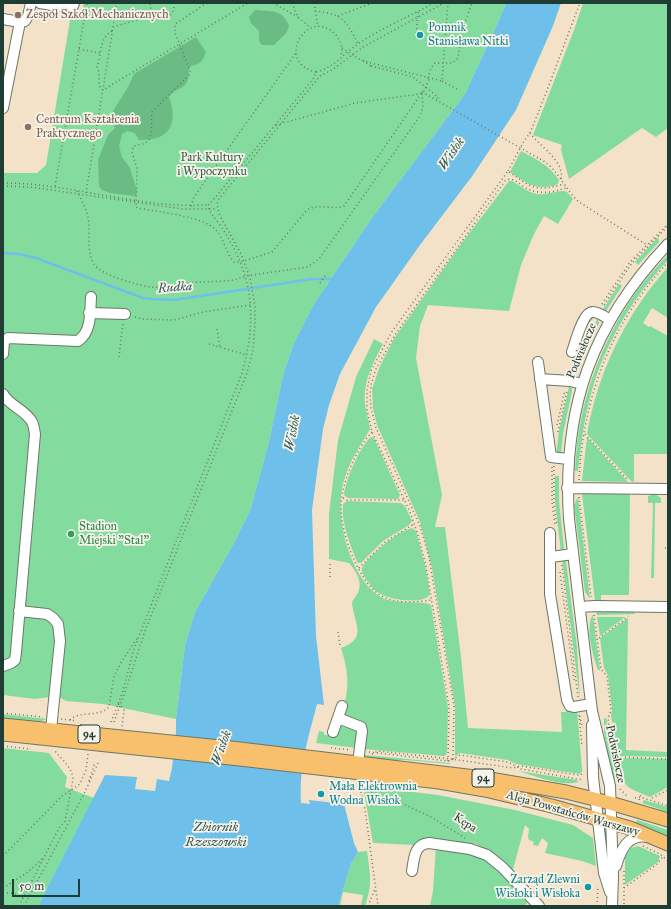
<!DOCTYPE html>
<meta charset="utf-8">
<style>
body{margin:0}
#map{position:relative;width:671px;height:909px;overflow:hidden;background:#f4e2c8;font-family:"IM FELL Great Primer",serif}
canvas{display:block}
.frame{position:absolute;inset:0;border:4px solid #1f3d34;pointer-events:none}
.scale{position:absolute;left:12px;top:879px;width:68px;height:18px;box-sizing:border-box;border:2px solid #1f3d34;border-top:0;padding-left:5px;font-size:12px;line-height:14px;white-space:nowrap;color:#1f3d34;-webkit-text-stroke:3px #f7f3e8;paint-order:stroke}
</style>
<div id="map">
<canvas width="671" height="909"></canvas>
<div class="frame"></div>
<div class="scale">50 m</div>
</div>
<script>
const ctx = document.querySelector('canvas').getContext('2d');
ctx.lineJoin = 'round';
function fillPath(path, color) { ctx.fillStyle = color; ctx.fill(path, 'evenodd'); }
function strokePath(path, color, width, dash) { ctx.strokeStyle = color; ctx.lineWidth = width; ctx.lineCap = dash ? 'butt' : 'round'; ctx.setLineDash(dash || []); ctx.stroke(path); }
function drawText(font, color, halo, rows, align = 'center') {
  ctx.font = font + ' "IM FELL Great Primer",serif'; ctx.lineWidth = 3.5; ctx.setLineDash([]); ctx.textBaseline = 'middle'; ctx.strokeStyle = halo; ctx.fillStyle = color; for (const [text, x, y, turn = 0] of rows) {
    ctx.save(); ctx.translate(x, y); ctx.rotate((+turn || 0) * Math.PI / 180); ctx.textAlign = isNaN(turn) ? turn : align; if (halo) ctx.strokeText(text, 0, 0); ctx.fillText(text, 0, 0); ctx.restore();
  }
}
fillPath(new Path2D(`
 M84,3h422l-7,17 -34,74 -94,125 -57,85 -20,39 -11,32 -14,66 -18,67 -16,33 -40,71 -10,33 -9,74 -73,-15 -37,-3 -7,-4h-9l-15,2 -32,-4v-522h34l9,-8 25,-151 10,2z
 M583,3h85v125l-12,9 -14,-9 -73,51 -8,-29 1,-5 -29,-10 41,-105z
 M521,151c15,8 28,14 38,29 -1,4 -2,5 -7,6 -19,4 -27,-4 -42,-14z
 M509,181h3c10,6 20,15 32,13 7,-1 13,-3 20,-3l3,1 6,7 -15,25 -14,-8 -10,18 -13,31 -12,46 -81,-6 -8,21 -4,32 26,137 -7,32h10l16,130 7,71 94,4 -1,-20h5l1,-3h10l5,60v3l-3,2 -63,-10 -8,-4 -48,-7 -4,3 -1,-1v-48l-23,-139 -12,-46 -43,-97 -4,-16 -1,-20 8,-23 15,-29 69,-97z
 M658,237l1,5 -21,23 -3,-3z
 M668,255v5c-37,39 -67,90 -79,142 -6,23 -8,46 -11,69h-3c1,-17 2,-34 6,-51 12,-61 43,-122 87,-165z
 M668,267v51l-16,-10 -9,15 6,4 1,-1 18,10v118h-34v28l-3,-1 -44,-47c11,-62 39,-120 81,-167z
 M619,284l3,2 -16,25 -3,-2z
 M598,318l1,5 -12,24 -12,32h-3l12,-33z
 M374,339l9,5c-10,19 -20,37 -18,60 1,8 4,16 5,25 -4,8 -10,16 -14,24 -6,9 -10,20 -13,31 -9,33 8,98 40,114 13,7 40,2 48,7l17,103 -1,44 -2,4h-2l-80,-7 2,-22 -24,-12c9,-25 8,-42 0,-67 28,-10 12,-26 11,-46 2,-4 6,-8 7,-12 3,-10 -4,-20 -10,-27l-20,-4v-45l9,-74 18,-63z
 M569,386l3,2v3l-9,43 -2,20 -5,2 3,-25z
 M371,437l3,1 26,57 -2,4 -50,-1 -4,-3c1,-14 16,-49 27,-58z
 M587,437l41,45 -46,-1z
 M555,476h4v24l5,49 -3,3 -6,-51z
 M585,493l45,1 -1,101h-28v6h-6l-13,-107z
 M655,494l6,4v5h-6l-1,75h-3l2,-75h-5v-7z
 M578,497l12,102 -5,-7 -11,-87z
 M347,501l54,2 4,3 7,15 -3,4 -26,16 -22,22h-2l-2,-1c-7,-18 -16,-39 -14,-58z
 M412,528l4,3 9,34 5,29c-5,11 -40,6 -49,0 -7,-3 -11,-9 -15,-15 -2,-3 -5,-7 -4,-11 3,-7 11,-13 17,-19 8,-8 22,-18 33,-21z
 M562,559h3l1,2 11,86 3,53z
 M601,610l31,1 3,3 -38,1 -1,-4z
 M593,615l7,55h-2c-4,-12 -14,-44 -5,-55z
 M597,617h28l-25,19z
 M628,618l-2,132 42,2v5l-50,-1 -7,-41 1,-5 -4,-34 -4,-8 -4,-30z
 M3,714l44,5 -10,4 -34,-4z
 M604,718h2l11,60 -5,1 -8,-48z
 M339,725l11,4 7,-1v20l-41,-5 3,-12 5,1v3h11z
 M3,748l46,5 18,24 -2,10 29,11 -56,108h-35z
 M365,755l85,8v1l-45,-4h-33l-5,-1z
 M618,758l50,1v28l-18,10c-28,-11 -26,-10 -32,-39z
 M519,771l58,9 1,2c-16,5 -43,-6 -59,-11z
 M363,786l75,9 77,15 58,15 20,13 3,28 -14,-5 -37,-8 3,-10 -6,-5 -4,8 -5,-1 1,-3 -5,-2 -1,-2 1,-9 -4,-4 -13,48 -12,-13 -25,-17 -4,6 14,7 44,45 -5,5h-94l3,-15 3,-45 -63,-3z
 M644,800l24,7v5l-26,-9z
 M637,820l31,10v9l-33,-14z
 M638,846l22,10 -2,6 -33,23v-30l6,-7z
 M367,851c3,23 6,33 -2,55h-4l2,-11 -20,-3 -3,14h-2l13,-42 7,-12z`), '#84db9e');
fillPath(new Path2D(`
 M255,10c16,2 27,-2 34,16l-2,6 -13,13h-12l-3,-4v-10l-8,-8 -2,-6z
 M196,37l10,15c-3,9 -5,12 -15,14 -4,5 -1,10 -4,16 -4,8 -14,7 -18,15 10,28 0,44 -30,43l-4,-7 -8,-2 -5,3 -3,12 3,11 8,11 7,23 -1,5 -26,-3 -8,-3 -3,-4 -1,-26 10,-25 7,-7 -4,-8 2,-9 15,-24 6,-13z`), '#6bbb85');
fillPath(new Path2D(`
 M506,3h55l-8,23 -37,84 -43,65 -53,70 -44,62 -36,67 -11,31 -6,24 -11,81 4,126 8,69 -7,-1c-9,35 -18,62 -16,99l9,1 -1,-4 35,4 10,39 4,9 -7,12 -13,42h-300l67,-131 32,2 -2,12 20,2 2,-12 12,2 3,-13 4,-36v-13l9,-74 10,-33 40,-71 16,-33 18,-67 14,-66 11,-32 20,-39 57,-85 94,-125 34,-74z`), '#6ec0ea');
strokePath(new Path2D(`
 M3,253l16,1 17,4 107,40 9,1 22,1 138,-21h20`), '#6ec0ea', 2.5);
const minor = new Path2D(`
 M40,3l29,5 4,-2 1,-3
 M3,19l17,3 5,-1 3,-5 3,-13
 M3,108l17,-86
 M89,313l36,1
 M572,352c3,-8 11,-41 21,-40 6,0 12,5 17,8
 M3,354l1,-12 4,-4 70,3c14,-9 12,-30 13,-44
 M538,362l13,95 17,2
 M540,379l30,2 12,3
 M3,394c6,12 22,15 29,28 2,3 2,8 3,12l-19,218 -1,8 -4,3 -8,3
 M567,488l101,1
 M550,533v61l17,106 3,6 4,1 17,-3
 M551,557l22,-3
 M580,607l15,-1 73,1
 M19,611l28,3 6,4 5,6 2,17 -9,89
 M338,718l23,9 1,4 -4,32
 M592,725l1,52 11,96 6,19
 M333,732l9,-26
 M616,866c5,-17 12,-33 33,-29
 M412,871c2,-12 2,-27 17,-28l41,6 17,6 15,12 37,39
 M612,906l1,-30 -3,-90 -18,-75 -23,-192c-7,-111 23,-195 99,-275`);
const major = new Path2D(`
 M3,725l237,24 244,29 82,14 44,11 58,17
 M3,734l237,25 199,23 46,8 67,16 78,22 38,16`);
strokePath(minor, '#6a7768', 12);
strokePath(major, '#6a7768', 15);
strokePath(new Path2D(`
 M207,3l-32,21v9l15,38v3l-38,38c-2,8 3,26 -7,31 -3,2 -8,1 -12,4l-1,5 5,17 -1,38 2,1c19,4 65,8 78,22 8,9 10,23 18,32h7l31,-10 34,-41c10,-9 26,0 38,-5l77,-112
 M273,3l25,14
 M292,3l6,14 13,11
 M314,3l4,24
 M315,11c28,3 31,9 43,33
 M418,12l-2,25 5,2 3,-4
 M149,13c10,12 26,5 25,-10
 M338,16l34,-13
 M113,27l24,-7 14,-9 -1,-8
 M112,31c-14,8 -10,24 -15,36 4,6 0,15 4,22l2,1 145,-87
 M342,48l17,11 12,4 71,18 6,-78
 M79,49l21,4
 M363,61l8,5
 M316,72c-42,-9 -9,-66 19,-38 6,6 8,14 6,23
 M428,78l3,-10 4,-5h17l6,-5 4,-27 10,-28
 M442,81l15,8
 M422,92l14,8
 M276,125l79,-22 65,-9 4,-3 5,-12
 M530,133c9,13 35,28 31,46
 M540,159c18,9 24,30 39,43l68,43
 M508,171l16,-30 6,-8 16,-40 34,-90
 M3,183c69,0 136,26 204,22
 M3,186l27,1 153,22h34
 M55,186l32,-183
 M77,191c3,7 8,15 10,22 5,16 -2,37 7,51 6,11 43,21 56,23 6,1 26,-1 33,-2 5,-1 10,-3 15,-3 16,-1 32,1 48,-6l61,-9 12,-8 101,-143 3,-9 -1,-15
 M86,193l31,-190
 M191,206l3,-9 102,-144
 M320,283l7,-10
 M602,304l28,-42 38,-38
 M604,305l28,-42 36,-37
 M135,317l6,2 33,1 29,-8 47,-7
 M217,329l3,18
 M209,344l38,11
 M119,357l4,-34
 M571,371l3,-9
 M573,372l4,-11
 M557,425l8,-35
 M372,432c-16,17 -32,54 -31,77 1,21 8,41 17,59 7,12 13,23 26,29 13,7 33,5 48,3
 M558,432l9,-41
 M585,434l43,46
 M554,466v36l3,24
 M552,467v35l3,23
 M579,480c4,-83 32,-157 89,-218
 M579,497l12,100
 M343,498l4,2h57
 M665,548h3
 M330,564v16
 M562,565l16,132
 M359,568l26,-26 29,-18
 M560,572l14,108
 M594,615l7,54 6,7 4,34 -3,9 9,51
 M338,632l2,13
 M599,638l25,-18 4,-4
 M118,704l4,3 2,3 -2,17
 M3,713l40,4
 M579,715l3,32
 M580,716l2,12
 M61,719l16,2
 M70,720c10,-10 28,-2 39,-13l5,-31 8,-15 16,-24
 M111,722l11,-28 12,-45 108,-276c13,-46 13,-87 -11,-130 -3,-6 -7,-12 -11,-18 -5,-7 -10,-11 -12,-20l5,-5 101,-122 2,-6c19,-4 28,-20 45,-30 23,-15 49,-26 73,-39
 M114,722l10,-27 21,-64 102,-258 6,-23 2,-26v-18l-5,-28 -9,-24 -22,-40 -2,-10 1,-4 102,-124 12,-6 31,-23 81,-44
 M3,746l28,3
 M331,748l20,2
 M369,752l79,9h2l10,-6 48,7 13,7 62,11
 M372,754l6,-3 73,8 62,9 8,-2 57,9h3l2,-4
 M617,757l51,2
 M453,759l1,-53 -25,-149 -9,-31 -44,-98 -5,-20 -1,-13 1,-10 5,-16 19,-34 110,-154c8,-6 15,5 23,8 13,6 25,3 38,-1
 M448,761l1,-54 -23,-141 -8,-31 -8,-23 -38,-80 -5,-22v-20l4,-19 20,-38 117,-162c24,17 27,21 56,13
 M89,781l6,-19
 M359,784l6,25 13,97
 M360,788l37,13 34,16 34,21
 M620,789l7,7
 M635,798l5,-1 28,9
 M652,798l16,-8
 M639,800l2,-5
 M643,846l17,8 8,7
 M3,856l59,-60 18,-12 6,-14 2,-16
 M624,871v35
 M3,888l25,-16 15,-14
 M624,888l33,-24 7,-9
 M3,893h10l10,5
 M19,906l40,-78 6,-7 8,-42c-1,-12 -10,-18 -18,-28
 M24,906l60,-112 14,-31
 M368,906l7,-17
 M597,906l1,-20`), '#6a7768', 1.5, [1, 3]);
strokePath(minor, '#fff', 10);
strokePath(major, '#f8bf6c', 13);
strokePath(new Path2D(`
 M371,66l42,11 25,20 -1,3
 M436,100l104,59`), '#6a7768', 1.5, [1, 3]);
for (const [x, y, r, color] of [
 [18,15,4,"#8d6e63"],
 [420,35,4,"#0f9aa8"],
 [28,127,4,"#8d6e63"],
 [71,534,4,"#2e9e5b"],
 [321,794,4,"#0f9aa8"],
 [588,887,4,"#0f9aa8"]
]) { const dot = new Path2D(); dot.arc(x, y, r, 0, 2 * Math.PI); ctx.fillStyle = color; ctx.fill(dot); strokePath(dot, '#f7f3e8', 1.5); }
for (const [x, y, w] of [
 [89,734,22],
 [483,778,22]
]) { const box = new Path2D(); box.roundRect(x - w / 2, y - 9, w, 18, 3); ctx.fillStyle = '#f7f3e8'; ctx.fill(box); strokePath(box, '#1f3d34', 1); }
drawText('bold 11px', '#1f3d34', null, [
 ["94",89,734],
 ["94",483,778]
]);
drawText('12px', '#785e54', '#f7f3e8', [
 ["Zespół Szkół Mechanicznych",26,15],
 ["Centrum Kształcenia",36,120],
 ["Praktycznego",36,134]
], 'left');
drawText('12px', '#0d838f', '#f7f3e8', [
 ["Pomnik",428,28],
 ["Stanisława Nitki",428,42],
 ["Mała Elektrownia",329,787],
 ["Wodna Wisłok",329,801],
 ["Zarząd Zlewni",580,880,"right"],
 ["Wisłoki i Wisłoka",580,894,"right"]
], 'left');
drawText('12px', '#335d49', '#f7f3e8', [
 ["Park Kultury",212,158],
 ["i Wypoczynku",212,172]
]);
drawText('12px', '#1f3d34', '#f7f3e8', [
 ["Podwisłocze",582,351,-67],
 ["Podwisłocze",615,754,78],
 ["Aleja Powstańców Warszawy",573,814,16],
 ["Kępa",465,823,33]
]);
drawText('12px', '#27864d', '#f7f3e8', [
 ["Stadion",79,527],
 ["Miejski \"Stal\"",79,541]
], 'left');
drawText('italic 13px', '#2f5758', '#f7f3e8', [
 ["Wisłok",452,154,-56],
 ["Rudka",175,288,-4],
 ["Wisłok",293,433,-79],
 ["Wisłok",222,748,-70],
 ["Zbiornik",216,828],
 ["Rzeszowski",216,843]
]);
</script>
